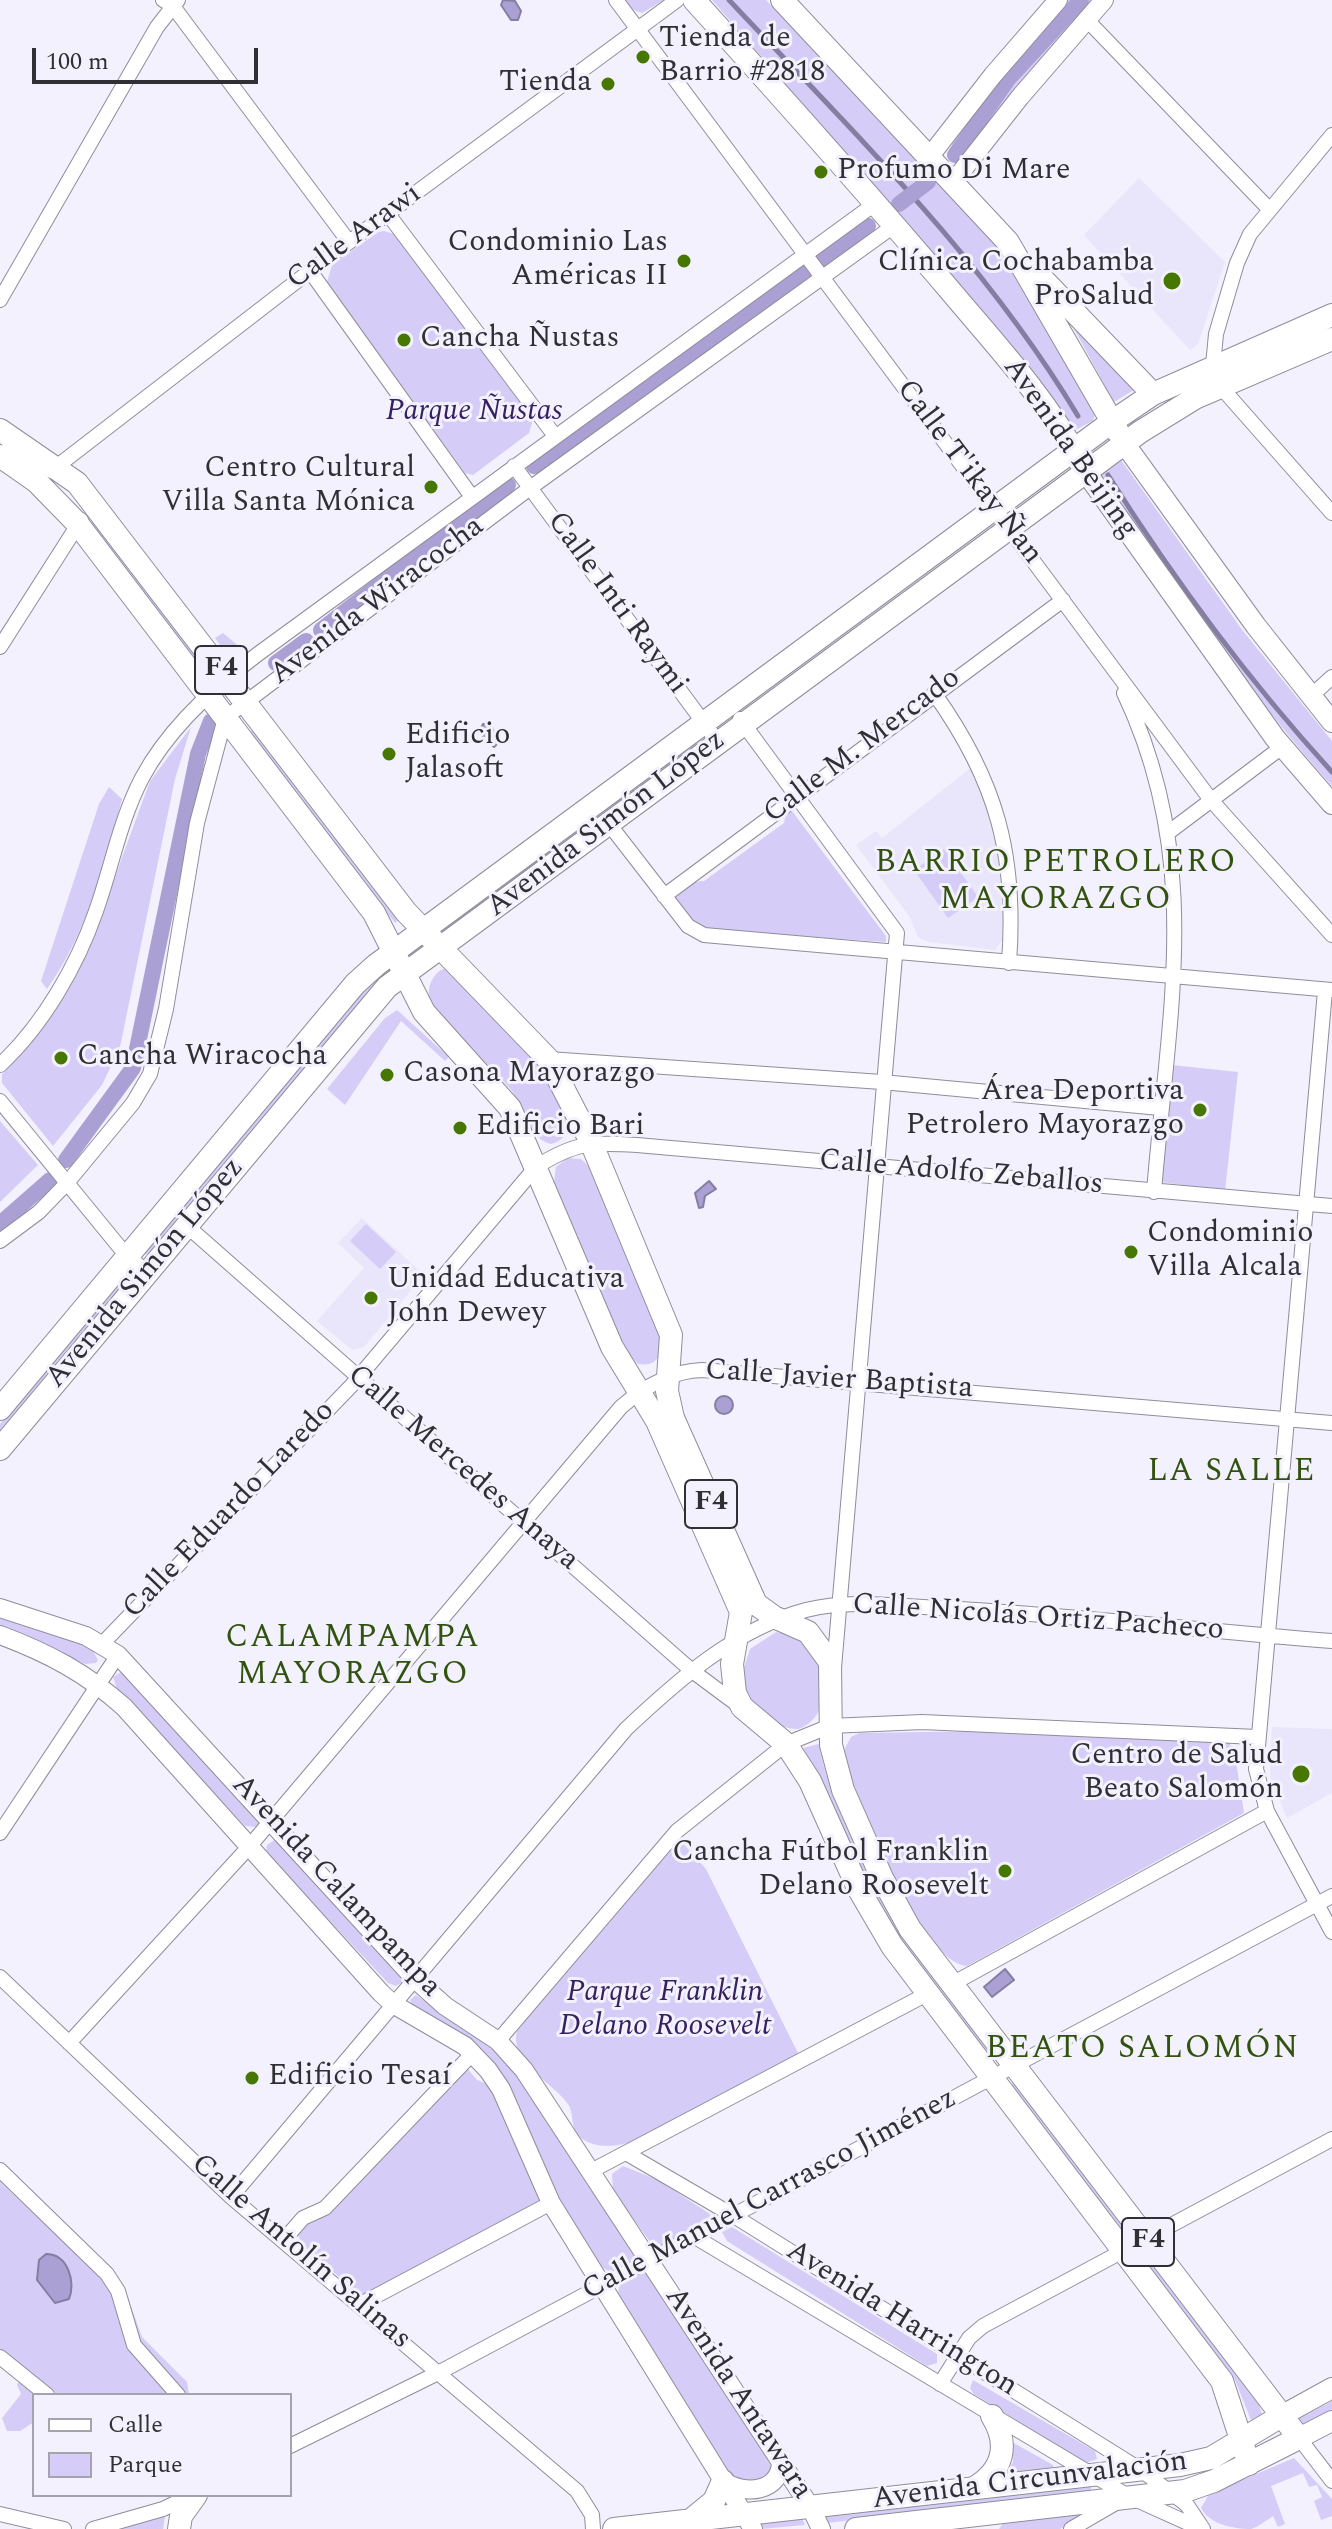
<!DOCTYPE html>
<meta charset="utf-8">
<style>
body{margin:0}
#map{position:relative;width:1332px;height:2529px;overflow:hidden;background:#f3f1fd;font-family:Spectral,serif}
canvas{display:block}
.legend{position:absolute;left:32px;top:2393px;width:260px;height:104px;box-sizing:border-box;background:#f3f1fd;border:2px solid #a5a3ad;margin:0;padding:10px 14px;list-style:none;font-size:24px;color:#302f34}
.legend li{display:flex;align-items:center;gap:16px;height:40px}
.legend b{width:40px;border:2px solid #a5a3ad}
.scale{position:absolute;left:32px;top:48px;width:226px;height:36px;box-sizing:border-box;border:4px solid #302f34;border-top:0;padding-left:10px;font-size:24px;line-height:28px;white-space:nowrap;color:#302f34;-webkit-text-stroke:6px #f3f1fd;paint-order:stroke}
</style>
<div id="map">
<canvas width="1332" height="2529"></canvas>
<ul class="legend">
<li><b style="height:10px;background:#fff"></b>Calle</li>
<li><b style="height:22px;background:#d5cdf7"></b>Parque</li>
</ul>
<div class="scale">100 m</div>
</div>
<script>
const ctx = document.querySelector('canvas').getContext('2d');
ctx.lineJoin = 'round';
function fillPath(path, color) { ctx.fillStyle = color; ctx.fill(path, 'evenodd'); }
function strokePath(path, color, width, dash) { ctx.strokeStyle = color; ctx.lineWidth = width; ctx.lineCap = dash ? 'butt' : 'round'; ctx.setLineDash(dash || []); ctx.stroke(path); }
function drawText(font, color, halo, rows, align = 'center') {
  ctx.font = font + ' Spectral,serif'; ctx.lineWidth = 6; ctx.setLineDash([]); ctx.textBaseline = 'middle'; ctx.strokeStyle = halo; ctx.fillStyle = color; for (const [text, x, y, turn = 0] of rows) {
    ctx.save(); ctx.translate(x, y); ctx.rotate((+turn || 0) * Math.PI / 180); ctx.textAlign = isNaN(turn) ? turn : align; if (halo) ctx.strokeText(text, 0, 0); ctx.fillText(text, 0, 0); ctx.restore();
  }
}
fillPath(new Path2D(`
 M1139,178l86,84 -27,82 -8,6 -106,-115z
 M973,766l15,39 16,81 -1,53 -8,11 -66,-8 -11,-5 -9,-21 -53,-71 20,-14 6,7z
 M362,1218l62,57 -60,72 -12,3 -35,-29 47,-53 -26,-25z
 M1272,1727l60,2v64l-45,25 -17,-41z`), '#e9e5fb');
fillPath(new Path2D(`
 M625,0h39l-22,13 -11,-4z
 M712,0h54l231,247 98,167 -2,7 -20,10 -195,-241z
 M1067,0h7l-77,88 -46,62 2,-9 45,-64z
 M1088,0h8l-135,159 53,-75z
 M384,231l10,3 139,186 -4,13 -56,42 -8,-2 -138,-191 5,-17 46,-33z
 M1068,318l69,70 -23,14z
 M1121,460l122,171 89,110v45c-87,-97 -160,-206 -234,-313z
 M95,520l118,156 -4,4 -118,-156z
 M223,633l25,21 -18,4 -15,-20z
 M191,727l-16,52 -55,268 -18,38 -49,61 -51,-63v-9l31,-36 54,-85 63,-172z
 M254,729l146,190 -5,4 -146,-191z
 M698,737l5,7 -255,191 -6,-8z
 M109,787l13,12c-18,66 -35,134 -75,190l-6,-8 58,-177z
 M792,811l94,125v6l-177,-12 -13,-4 -22,-27 19,-17 11,-1 80,-58 2,-10z
 M944,849l34,48 -30,21 -34,-48z
 M446,968l96,98 28,54c0,12 -7,21 -19,24 -22,-5 -27,-36 -39,-53 -19,-25 -70,-64 -81,-88 -6,-13 1,-31 15,-35z
 M378,974l4,5 -234,276 -3,-1 -1,-2 216,-263z
 M397,1010l52,47 -4,4 -44,-40 -56,84 -18,-16 58,-71z
 M1172,1065l66,7 -13,119 -64,-9z
 M0,1121l38,44 -38,37z
 M568,1158l13,1 9,8 73,170c-2,17 -4,30 -25,27l-12,-11 -72,-171 2,-15z
 M366,1224l30,28 -16,17 -30,-28z
 M126,1275l2,5 -128,155v-11z
 M0,1617l90,29 8,14 -2,3 -11,1 -85,-39z
 M776,1632l22,4 25,26c0,26 5,55 -24,67 -30,0 -48,-25 -59,-49l10,-31z
 M123,1671l139,150 -5,6 -12,-1 -128,-137 -4,-12z
 M992,1731l237,11 6,13 9,58 -277,153c-46,-3 -114,-171 -124,-214l8,-15 8,-4z
 M819,1744c17,101 118,226 175,312l-4,4c-41,-55 -85,-107 -117,-167 -26,-48 -41,-99 -70,-145z
 M276,1839l124,133 3,10 -7,4 -8,-3 -122,-130 1,-8z
 M680,1840l26,29 93,186 -163,86c-18,5 -39,9 -55,-3 -12,-10 -6,-23 -13,-34 -14,-21 -59,-41 -51,-73z
 M416,1995l73,51 25,26 122,182 -2,5 -23,13c-39,-13 -85,-158 -108,-196 -19,-33 -58,-52 -90,-70l-3,-6z
 M467,2068l10,12 13,5c20,38 32,77 51,116l-180,95 -60,-52 -4,-13z
 M1014,2082l116,150 -4,3 -116,-149z
 M623,2166l35,14 52,34v5l-50,27 -9,-3 -38,-52 -1,-17z
 M0,2182l74,70 43,26 9,14 16,45 45,45 2,13h-155v27l-14,9h-13l-5,-13 19,-24 -4,-9 9,-17 -26,-18z
 M732,2227l205,127v9l-10,3 -200,-125 -5,-9z
 M1143,2251l114,148 5,15 -11,6 -16,-40 -93,-123z
 M641,2273h7l120,186 5,12 -10,8 -30,3 -116,-186 3,-12z
 M973,2380l122,71 2,8 -11,4 -112,-69 -4,-6z
 M1332,2401v8l-33,18 -4,-6z
 M1012,2442l41,23 1,4 -48,5 7,-12z
 M1294,2458l38,41v17l-11,4 -7,-19 8,-4 -5,-12 -8,2 -6,-14 -32,13 14,38 -7,3 -5,-11c-6,4 -15,11 -22,13 -18,0 -42,-5 -50,-21l8,-14z
 M1091,2485v7l-264,31 -4,-9z
 M1083,2513v3l-23,13h-61l5,-7z
 M159,2515l6,2 -2,12h-46z
 M802,2518l3,7 -44,4 -4,-6z`), '#d5cdf7');
const water = new Path2D(`
 M503,0l12,1 6,10 -3,9h-7l-10,-15z
 M483,724h8l7,19 -4,4 -15,-15z
 M709,1181l7,8 -11,7 -2,11 -4,1 -4,-15z
 M715 1405a9 9 0 1 1 18 0a9 9 0 1 1-18 0Z
 M1005,1969l9,11 -22,17 -8,-10z
 M46,2254c22,0 30,28 23,45l-14,4 -18,-23 2,-20z`);
fillPath(water, '#aaa0d3');
strokePath(water, '#857ea3', 2);
strokePath(new Path2D(`
 M729,0c125,133 254,258 349,416
 M1108,475c65,103 141,206 224,297`), '#857ea3', 5);
strokePath(new Path2D(`
 M955,155l54,-77 72,-78
 M899,204l29,-22
 M534,466l334,-240
 M321,630l187,-145
 M276,663l30,-22
 M66,1160l67,-92 65,-314 13,-33
 M0,1224l50,-44`), '#aaa0d3', 16);
const minor = new Path2D(`
 M163,0l9,5 177,237
 M616,0l595,800 121,135
 M1087,20l182,189
 M1332,135l-82,99 -13,29 -21,71 -3,32 7,20 112,127
 M388,214l167,222
 M310,271l162,226
 M0,300l157,-273 21,-27
 M514,466l204,276
 M51,471l259,-200 367,-271
 M0,647l81,-127
 M934,693c63,88 83,163 75,270
 M1124,693c80,168 44,322 30,499
 M1310,697l22,-20
 M740,719l157,214 -63,735
 M609,824l79,102 16,9 628,55
 M1169,832l113,-85
 M664,896l399,-296
 M1325,991l-69,778 11,42 65,121
 M548,1059l334,23 278,26
 M0,1065c43,-40 77,-99 96,-154 16,-45 24,-91 46,-133 26,-49 72,-91 116,-124l618,-451
 M0,1101l126,154 21,17
 M187,1226l504,444 47,35
 M0,1241l39,-29 28,-29 66,-80 17,-29 16,-65 31,-186 28,-105 305,-230 365,-263
 M102,1644l250,-259 184,-218c39,-25 56,-25 101,-22l695,61
 M0,1833l118,-178
 M0,1977l231,220 346,294 15,24 1,14
 M952,1984l315,-173
 M498,2041l179,-210 109,-87 44,-18 92,-4 335,15
 M69,2043l179,-195 373,-441c23,-20 49,-36 81,-37l630,53
 M626,2153l108,63 407,254 46,35 16,24
 M0,2170l107,104 11,17 16,54 44,50
 M593,2170l334,-176
 M231,2197l395,-468c52,-49 109,-100 180,-119 43,-11 89,-4 133,-2 131,6 262,23 393,33
 M695,2237l433,259 73,33
 M283,2241l20,-23 22,-10 148,-155
 M359,2305l192,-102
 M0,2357l47,38
 M940,2384l29,-46 14,-12 349,-187
 M1299,2438l33,43
 M290,2446l148,-73 894,-477
 M0,2514l64,15
 M93,2529l70,-20 29,-14
 M1071,2529l43,-25`);
const tertiary = new Path2D(`
 M930,156l63,-81 65,-75
 M954,181l66,-84 84,-97
 M0,1608l86,28 32,19 297,324 30,27 53,35 26,29 287,438 10,21
 M0,1635c48,18 86,38 124,72l257,286 12,11 72,42 23,24 13,19 50,114 202,326
 M723,2481c22,15 58,11 58,-20`);
const secondary = new Path2D(`
 M1124,443l132,183 76,96
 M1085,471l190,267 57,66
 M1283,2415l49,-27
 M1299,2438l33,-17`);
const primary = new Path2D(`
 M694,0c86,95 171,190 254,288 47,56 97,109 132,174
 M782,0l226,242 110,190
 M1035,271l118,123
 M0,1409l355,-425 21,-19 737,-544 40,-27 179,-79
 M0,1449l387,-462 753,-555 55,-34 137,-59`);
const trunk = new Path2D(`
 M0,430l77,53 329,429 142,147 43,83 80,193 -4,56 6,27 83,186 18,13 34,15 22,30 1,83 12,45 39,88 28,51 389,509 -85,43 -29,10 -329,38
 M0,456l37,26 40,41 297,390 50,99 86,96 102,239 45,74 84,191 -9,52 3,29 7,14 44,37 24,37 48,107 34,58 330,435 27,83
 M974,2488c29,-17 36,-43 18,-72
 M692,2519l22,-18 9,-20
 M179,2529l2,-13 15,-21
 M614,2529c188,-23 377,-43 566,-64l31,-7 72,-43`);
strokePath(minor, '#8f8d9a', 16);
strokePath(tertiary, '#8f8d9a', 20);
strokePath(secondary, '#8f8d9a', 22);
strokePath(primary, '#8f8d9a', 24);
strokePath(trunk, '#8f8d9a', 24);
strokePath(minor, '#fff', 14);
strokePath(tertiary, '#fff', 18);
strokePath(secondary, '#fff', 20);
strokePath(primary, '#fff', 22);
strokePath(trunk, '#fff', 22);
for (const [x, y, r, color] of [
 [643,57,8,"#467700"],
 [608,84,8,"#467700"],
 [821,172,8,"#467700"],
 [684,261,8,"#467700"],
 [1172,281,10,"#467700"],
 [404,340,8,"#467700"],
 [431,487,8,"#467700"],
 [389,754,8,"#467700"],
 [61,1058,8,"#467700"],
 [387,1075,8,"#467700"],
 [1200,1110,8,"#467700"],
 [460,1128,8,"#467700"],
 [1131,1252,8,"#467700"],
 [371,1298,8,"#467700"],
 [1301,1774,10,"#467700"],
 [1005,1871,8,"#467700"],
 [252,2078,8,"#467700"]
]) { const dot = new Path2D(); dot.arc(x, y, r, 0, 2 * Math.PI); ctx.fillStyle = color; ctx.fill(dot); strokePath(dot, '#f3f1fd', 3); }
for (const [x, y, w] of [
 [221,670,52],
 [711,1504,52],
 [1148,2242,52]
]) { const box = new Path2D(); box.roundRect(x - w / 2, y - 24, w, 48, 6); ctx.fillStyle = '#f3f1fd'; ctx.fill(box); strokePath(box, '#302f34', 2); }
drawText('bold 28px', '#302f34', null, [
 ["F4",221,670],
 ["F4",711,1504],
 ["F4",1148,2242]
]);
drawText('30px', '#302f34', '#f3f1fd', [
 ["Tienda de",659,40],
 ["Barrio #2818",659,74],
 ["Tienda",592,84,"right"],
 ["Profumo Di Mare",837,172],
 ["Condominio Las",668,244,"right"],
 ["Américas II",668,278,"right"],
 ["Clínica Cochabamba",1154,264,"right"],
 ["ProSalud",1154,298,"right"],
 ["Cancha Ñustas",420,340],
 ["Centro Cultural",415,470,"right"],
 ["Villa Santa Mónica",415,504,"right"],
 ["Edificio",405,737],
 ["Jalasoft",405,771],
 ["Cancha Wiracocha",77,1058],
 ["Casona Mayorazgo",403,1075],
 ["Área Deportiva",1184,1093,"right"],
 ["Petrolero Mayorazgo",1184,1127,"right"],
 ["Edificio Bari",476,1128],
 ["Condominio",1147,1235],
 ["Villa Alcala",1147,1269],
 ["Unidad Educativa",387,1281],
 ["John Dewey",387,1315],
 ["Centro de Salud",1283,1757,"right"],
 ["Beato Salomón",1283,1791,"right"],
 ["Cancha Fútbol Franklin",989,1854,"right"],
 ["Delano Roosevelt",989,1888,"right"],
 ["Edificio Tesaí",268,2078]
], 'left');
drawText('30px', '#302f34', '#f3f1fd', [
 ["Calle Arawi",355,238,-36],
 ["Avenida Beijing",1069,449,55],
 ["Calle T'ikay Ñan",968,473,53],
 ["Avenida Wiracocha",378,602,-37],
 ["Calle Inti Raymi",616,604,54],
 ["Calle M. Mercado",863,747,-37],
 ["Avenida Simón López",607,825,-37],
 ["Calle Adolfo Zeballos",961,1174,5],
 ["Avenida Simón López",146,1274,-50],
 ["Calle Javier Baptista",839,1381,4],
 ["Calle Mercedes Anaya",462,1469,41],
 ["Calle Eduardo Laredo",230,1511,-46],
 ["Calle Nicolás Ortiz Pacheco",1038,1619,4],
 ["Avenida Calampampa",335,1887,47],
 ["Calle Manuel Carrasco Jiménez",770,2196,-28],
 ["Calle Antolín Salinas",300,2253,41],
 ["Avenida Harrington",901,2320,32],
 ["Avenida Antawara",737,2394,57],
 ["Avenida Circunvalación",1030,2482,-7]
]);
drawText('italic 30px', '#35215f', '#f3f1fd', [
 ["Parque Ñustas",474,413],
 ["Parque Franklin",665,1994],
 ["Delano Roosevelt",665,2028]
]);
ctx.letterSpacing = '2px';
drawText('32px', '#32520f', '#f3f1fd', [
 ["BARRIO PETROLERO",1056,865],
 ["MAYORAZGO",1056,902],
 ["LA SALLE",1232,1474],
 ["CALAMPAMPA",353,1640],
 ["MAYORAZGO",353,1677],
 ["BEATO SALOMÓN",1143,2051]
]);
ctx.letterSpacing = '0px';
</script>
